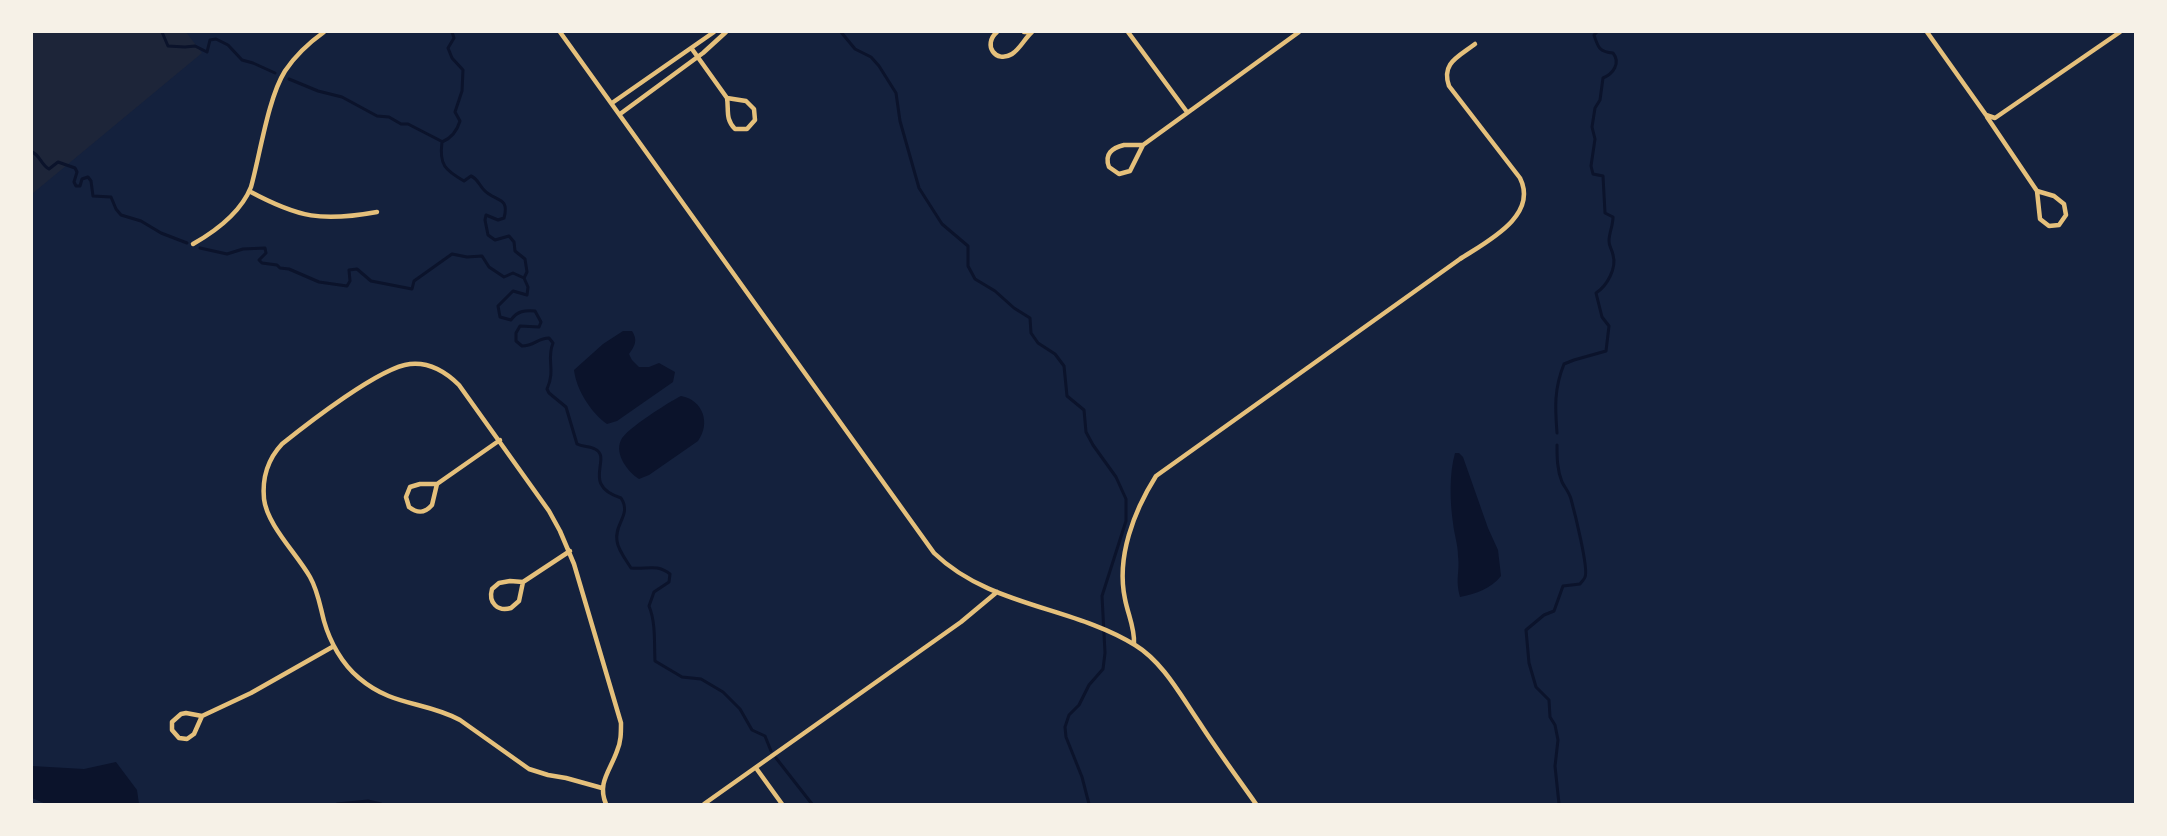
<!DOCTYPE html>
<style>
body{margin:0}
#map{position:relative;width:2167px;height:836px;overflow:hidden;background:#14213d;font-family:Ubuntu,sans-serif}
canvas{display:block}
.frame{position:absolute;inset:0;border:33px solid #f6f1e7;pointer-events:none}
</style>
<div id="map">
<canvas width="2167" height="836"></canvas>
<div class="frame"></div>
</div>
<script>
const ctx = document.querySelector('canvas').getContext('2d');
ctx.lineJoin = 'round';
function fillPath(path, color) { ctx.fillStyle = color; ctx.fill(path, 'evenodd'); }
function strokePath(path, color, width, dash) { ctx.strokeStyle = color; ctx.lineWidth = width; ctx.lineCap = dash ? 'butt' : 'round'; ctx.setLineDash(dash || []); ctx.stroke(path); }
fillPath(new Path2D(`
 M32,32h154l16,21 -170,141z`), '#1d2539');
fillPath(new Path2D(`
 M623,331h9c6,9 3,15 -3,23l3,6 7,7h10l10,-4 16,9 -2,10 -56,39 -10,3c-16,-11 -31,-35 -33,-54l29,-26z
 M681,396c22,4 30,27 17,45l-49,34 -10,4c-11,-7 -25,-25 -18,-39 5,-11 48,-38 60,-44z
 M1455,453h4l4,4 25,71 10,22 3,26c-10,13 -26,18 -41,21 -5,-19 0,-24 -2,-41 0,-12 -4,-22 -5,-33 -3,-21 -4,-49 2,-70z
 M116,762l21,28 2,14h-93l-14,-6v-32l52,3z`), '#0b132b');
strokePath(new Path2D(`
 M162,32l6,14 17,1 10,-1 12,6 3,-12 6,-1 12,6 14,15 11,3 22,10
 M841,32l14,17 16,8 8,9 17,27 4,28 19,67 23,36 26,22v20l7,13 20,12 19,17 16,10 1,15 7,10 17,11 9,12 3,30 17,14 2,22 7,13 23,32 10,22v22l-24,75 3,57 -2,16 -14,16 -10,20 -10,10 -4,12 1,10 16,40 7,27
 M289,79l29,12 24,6 35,19 12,1 12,7h7l33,17
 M442,142c-3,23 3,28 22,39l7,-5c7,3 8,9 13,14 11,12 26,6 20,28l-6,2 -12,-5 -1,5 3,15 7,5 14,-4 5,6 1,9 10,8 2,13 -3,6
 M442,142c10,-4 15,-11 18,-21l-5,-9 7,-21 1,-21 -11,-12 -4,-10 6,-10 -2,-6
 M32,152c8,3 9,13 17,17l9,-7 17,6 2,4 -3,10 2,4h4l2,-7 6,-2 3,4 2,15 18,1 5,12 5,6 20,6 20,12 26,10
 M200,248l27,6 16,-5 22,-1 1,5 -7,7 3,3 15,2 3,3 9,1 30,13 28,4 3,-5 -1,-11 8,-1 14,12 41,8 2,-8 38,-27 15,3 15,-1 7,11 15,10 9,-4 11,5 4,9 -1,8 -14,-4 -15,15 2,11 11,3c6,-9 14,-10 24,-9l6,11 -2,5 -19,-1 -4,7v8l6,5c12,0 16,-8 27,-8l4,5c-7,17 3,26 -6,46l2,4 17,14 11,37c6,3 13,2 18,5 18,9 -15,36 26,49 11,17 -7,25 -4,43 1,9 9,19 14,27 15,2 25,-5 39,6l-1,8 -15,10 -5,14c7,17 5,37 6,55l27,16 19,2 22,13 17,17 12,21 13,6 6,15
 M1557,433c-2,-26 -3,-44 7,-69l10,-4 32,-9 3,-25 -7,-9 -6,-24c11,-7 21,-25 17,-38 -1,-6 -4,-8 -4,-14 0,-8 4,-15 4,-24l-8,-4 -2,-37 -10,-2 -2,-8 4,-27 -3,-12 3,-19 5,-8 3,-22c10,-4 18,-15 10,-25 -14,-1 -15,-6 -19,-18l3,-3
 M1557,445c0,12 0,25 5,37 3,6 7,10 9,17 3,11 18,70 14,78 0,1 -5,7 -5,7l-17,2 -9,25 -10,4 -18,15 3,33 7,24 13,13 1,17 5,8 3,15 -3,26 4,38
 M776,758l36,46
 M337,804l31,-3 13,3`), '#0b132b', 3);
strokePath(new Path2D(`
 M560,32l374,521c56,54 138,53 201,92 28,17 46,51 64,77 18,28 38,55 57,82
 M997,32c-15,13 -1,32 15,22 8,-5 13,-16 20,-22h-8
 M1128,32l59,80
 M1927,32l59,83 9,3 125,-86
 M692,49l35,49
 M727,98l19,3 8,8 1,11 -8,9h-12c-10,-10 -6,-19 -8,-31z
 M612,103l102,-71
 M620,114l83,-61 23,-21
 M1987,117l50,74
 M1124,145h19l-13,26 -11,3 -10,-7c-5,-13 3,-19 15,-22z
 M1143,145l156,-113
 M249,191c50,27 73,31 128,21
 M2037,191l17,5 10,8 2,11 -7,10 -10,1 -9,-7z
 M193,244c23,-13 48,-32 58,-57 9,-32 17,-89 34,-116 10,-15 25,-29 39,-39
 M420,484h17l-5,21c-7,8 -14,9 -23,2l-3,-10 4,-10z
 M437,484l63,-44
 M510,581l13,1 -4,19 -8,7c-13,4 -23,-5 -19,-19l7,-6z
 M523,582l47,-31
 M1134,644c1,-16 -6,-29 -9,-45 -9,-42 9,-88 31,-123l304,-217c26,-17 79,-43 60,-81l-71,-92c-8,-23 9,-29 26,-42
 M186,713l16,3 -8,18 -7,5 -8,-1 -7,-8v-8l9,-8z
 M202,716l49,-23 83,-47
 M756,768l26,36
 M602,788l-36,-10 -18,-3 -19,-6 -69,-49c-35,-19 -67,-13 -101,-42 -17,-14 -29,-36 -35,-57 -4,-15 -6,-30 -14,-44 -13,-23 -43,-52 -46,-78 -2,-21 4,-40 18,-55 25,-20 98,-77 128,-80 19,-2 36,8 49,21l90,126 11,20 14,33 47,159c0,10 0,19 -4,28 -7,20 -20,32 -11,53
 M704,804l257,-182 36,-30`), '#e5c07b', 4.5);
</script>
